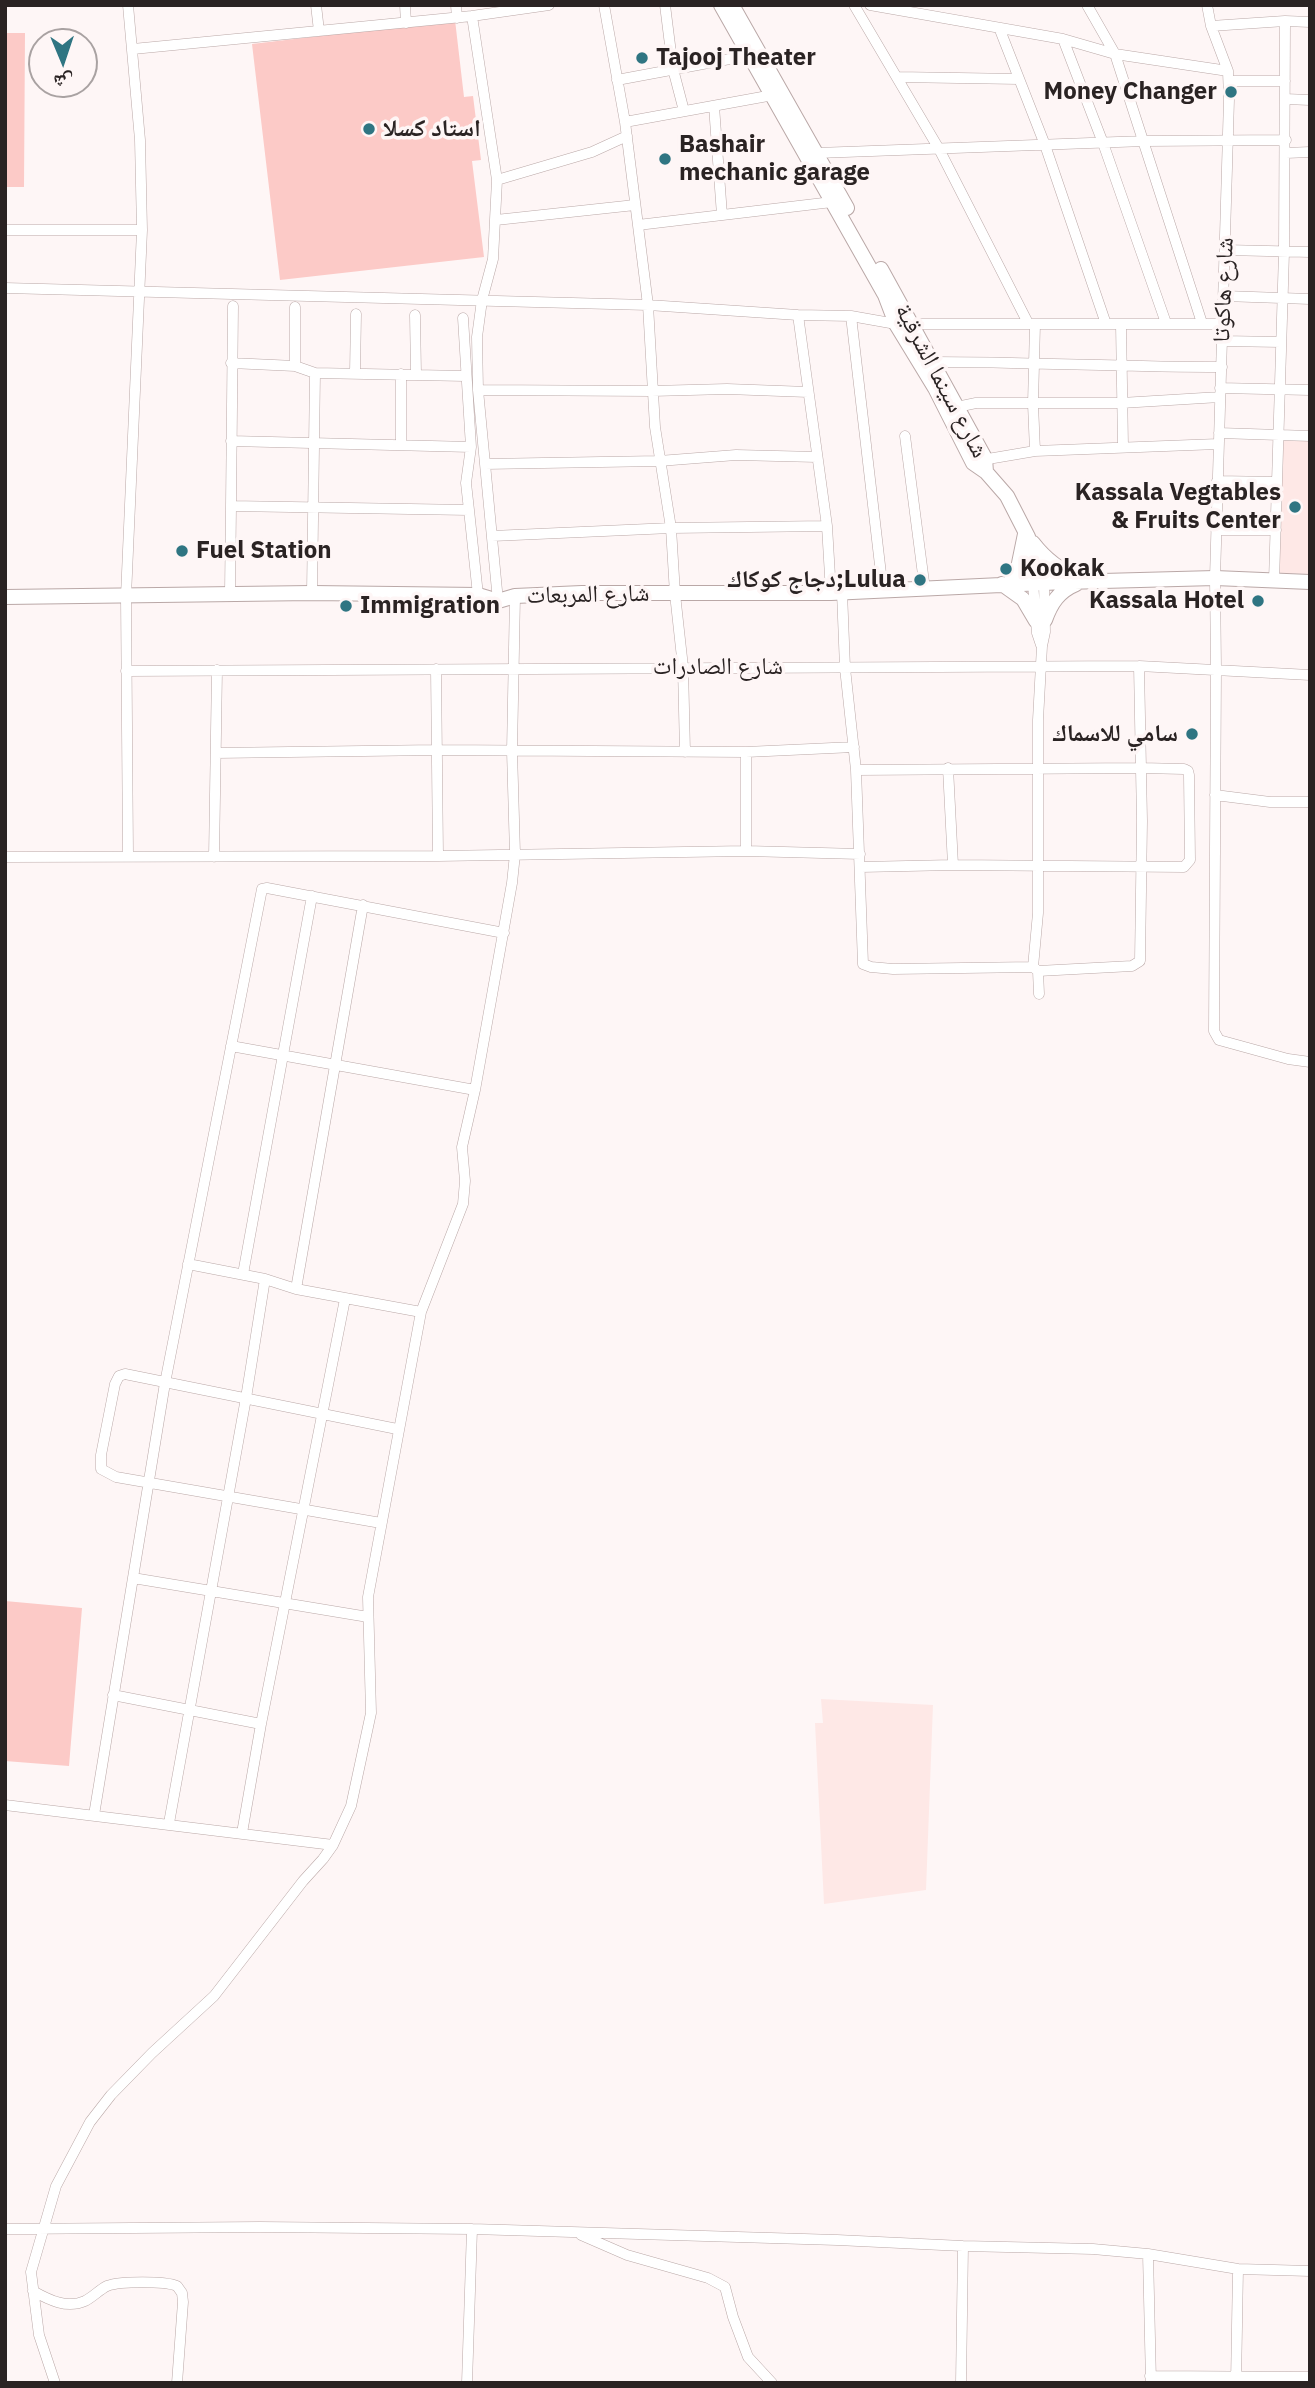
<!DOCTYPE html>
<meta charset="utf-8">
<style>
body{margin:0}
#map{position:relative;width:1315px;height:2388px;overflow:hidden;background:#fef6f6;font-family:"IBM Plex Sans","Noto Naskh Arabic",sans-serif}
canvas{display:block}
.frame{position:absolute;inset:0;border:7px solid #2a2323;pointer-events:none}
.north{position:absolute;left:28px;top:28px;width:70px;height:70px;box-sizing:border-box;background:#fef6f6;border:2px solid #a9a2a2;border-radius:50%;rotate:178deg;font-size:19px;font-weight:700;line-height:28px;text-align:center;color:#2a2323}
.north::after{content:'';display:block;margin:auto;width:24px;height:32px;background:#2f7582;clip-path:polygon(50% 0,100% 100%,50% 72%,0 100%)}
</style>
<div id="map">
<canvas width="1315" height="2388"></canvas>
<div class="frame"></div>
<div class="north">ش</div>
</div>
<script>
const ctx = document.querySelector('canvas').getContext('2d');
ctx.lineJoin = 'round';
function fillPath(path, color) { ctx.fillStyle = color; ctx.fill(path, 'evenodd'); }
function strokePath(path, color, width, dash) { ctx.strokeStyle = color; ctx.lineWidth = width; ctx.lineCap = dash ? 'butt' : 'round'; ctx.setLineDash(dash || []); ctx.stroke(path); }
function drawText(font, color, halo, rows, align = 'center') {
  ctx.font = font + ' "IBM Plex Sans","Noto Naskh Arabic",sans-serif'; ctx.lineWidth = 7; ctx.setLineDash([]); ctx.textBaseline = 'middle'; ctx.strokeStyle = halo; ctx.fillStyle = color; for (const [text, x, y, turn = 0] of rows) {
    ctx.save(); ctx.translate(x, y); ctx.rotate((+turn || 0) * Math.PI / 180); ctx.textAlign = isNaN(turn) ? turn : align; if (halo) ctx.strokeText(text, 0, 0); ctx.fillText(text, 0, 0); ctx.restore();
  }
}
fillPath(new Path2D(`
 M1283,440l27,1v133l-32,-1z
 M821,1699l112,6 -7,185 -102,14 -9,-181h8z`), '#fee8e6');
fillPath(new Path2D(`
 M455,20l9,77 9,-1 8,64 -9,1 12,96 -204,23 -28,-236z
 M5,33h20l-1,154h-19z
 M5,1601l77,7 -13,158 -64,-5z`), '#fccac7');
const street = new Path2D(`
 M128,5l12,135 2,90 -16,366 2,260
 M316,5l3,26
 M405,5l1,18
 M456,5l1,13
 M604,5l21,117 23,183 7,122 16,101 4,66 8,73 2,85
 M665,5l8,64 11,42
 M854,5l85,144 89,174
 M870,5l193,34 52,15 113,17
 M1087,5l28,49 87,269
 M1207,5l4,21 17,45 1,28 -14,479 1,91 -2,362 5,9 69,19 22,3
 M472,16l25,164 -4,79 -11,41 -5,37 1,53 20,211
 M1211,26l74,-5 25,1
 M1000,30l45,115 61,179
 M1063,39l40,104 63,180
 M133,49l339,-33 77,-11
 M897,77l122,2
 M617,80l134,-25
 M1229,81h56
 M1285,99l25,1
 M714,106l8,109
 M625,122l148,-27
 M817,153l328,-12 141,-1
 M1286,153l24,-1
 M497,180l95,-28 35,-16
 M496,220l139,-15
 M638,225l194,-23
 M5,230h137
 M1225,250l85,2
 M5,288l643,17 150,10 53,1 45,8h327
 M1224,296l86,3
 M233,306l-2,200 238,4 -3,-27 5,-36 -8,-129
 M415,315l1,59
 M798,315l29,211 4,67
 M851,316l32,275
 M1121,324l2,122
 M1222,341l59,1
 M933,362c96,0 192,5 289,5
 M231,363l64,3 20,7 150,3
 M295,366v-59
 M355,373l1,-59
 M401,374v71
 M1220,388l90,2
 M478,390l174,1 75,-2 81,3
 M952,408l24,-5h145l99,-6
 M1219,433l91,3
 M905,436l20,154
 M231,441l240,6
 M1035,451l-2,-47 2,-80
 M982,460l53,-9 183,-7
 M485,464l174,-3 77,-6 81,2
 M1217,481l60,1
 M469,510l9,85
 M1216,530h60
 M492,536l179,-8 156,-2
 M1274,581l10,-329 1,-231
 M1033,583l4,50 4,12
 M842,592l3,76 11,102 7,194 8,3 22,2 140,-2
 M230,593l1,-87
 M312,593l3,-220
 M436,669l2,187
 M126,671l1013,-5 171,9
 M746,752v99
 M216,753l221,-3 309,2 108,-5
 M948,768l5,97
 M856,770l285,-2 43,1 4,2 1,4 1,85 -6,7 -231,-2 -92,2
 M1215,795l55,7h40
 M5,857l433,-1 308,-5 114,3
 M214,857l3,-187
 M1038,971l94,-5 8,-5 2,-140 -3,-155
 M1039,994l-1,-23 -5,-4 5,-54v-193l4,-74 3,-14 -1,-49
 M231,1046l244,44
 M188,1264l77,15 31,10 125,23
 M243,1274l69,-378
 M296,1289l67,-384
 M381,1523l-265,-46 -15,-8v-14l14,-71 4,-8 6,-2 272,55
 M133,1578l235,39
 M113,1695l148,29
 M5,1805l328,40
 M94,1815l71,-432 97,-494 5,-1 237,45
 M169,1823l77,-425 19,-119
 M242,1833l19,-109 84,-425
 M5,2229l255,-2 212,2 365,11 126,6 130,3 55,5 90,15 72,2
 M581,2235l46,20 81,23 17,9 8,30 15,40 24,26
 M1148,2254l3,128
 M33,2291c16,9 34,18 52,10 8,-4 14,-11 22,-15 13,-5 58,-5 70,0l5,7 1,9 -6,81
 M1150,2376l160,1
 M55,2383l-16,-48 -8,-63 25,-86 34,-64 21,-27 41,-42 62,-57 89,-115 20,-22 10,-14 18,-39 20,-93 -3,-116 53,-285 42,-108 2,-23 -3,-34 13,-57 37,-207 3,-29 -3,-103 3,-155
 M467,2383l5,-154
 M961,2383l2,-137
 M1236,2383l2,-114`);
const secondary = new Path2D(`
 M721,5l164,290 11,29 39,64 38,75 13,9 21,24 21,41 16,46
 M732,5l115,203
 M881,269l104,189 1,14
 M1033,543c13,17 28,28 47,36
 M1002,584l21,15 13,22
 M1009,584l9,-16 7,-34
 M5,597l307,-4 166,2 20,6 17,-5 67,-3h249l234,-11 150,-4 95,4
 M1045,620c6,-17 14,-29 31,-36`);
strokePath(street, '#baa8a7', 11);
strokePath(secondary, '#baa8a7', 16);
strokePath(street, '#fff', 10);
strokePath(secondary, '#fff', 14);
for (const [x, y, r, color] of [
 [642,58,7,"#2f7582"],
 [1231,92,7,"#2f7582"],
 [369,129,7,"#2f7582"],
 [665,159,7,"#2f7582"],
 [1295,507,7,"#2f7582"],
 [182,551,7,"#2f7582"],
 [1006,569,7,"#2f7582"],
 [920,580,7,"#2f7582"],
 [1258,601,7,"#2f7582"],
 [346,606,7,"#2f7582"],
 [1192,734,7,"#2f7582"]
]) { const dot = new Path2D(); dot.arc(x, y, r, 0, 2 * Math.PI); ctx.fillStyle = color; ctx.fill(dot); strokePath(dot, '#fef6f6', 2.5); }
drawText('bold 24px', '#2a2323', '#fef6f6', [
 ["Tajooj Theater",656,58],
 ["Money Changer",1217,92,"right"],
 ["استاد كسلا",383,129],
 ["Bashair",679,145],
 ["mechanic garage",679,173],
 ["Kassala Vegtables",1281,493,"right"],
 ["& Fruits Center",1281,521,"right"],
 ["Fuel Station",196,551],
 ["Kookak",1020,569],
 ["دجاج كوكاك;Lulua",906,580,"right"],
 ["Kassala Hotel",1244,601,"right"],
 ["Immigration",360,606],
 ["سامي للاسماك",1178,734,"right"]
], 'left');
drawText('24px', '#2a2323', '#fef6f6', [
 ["شارع هاكوتا",1224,290,-88],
 ["شارع سينما الشرقية",941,381,62],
 ["شارع المربعات",588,595,-1],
 ["شارع الصادرات",718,667]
]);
</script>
